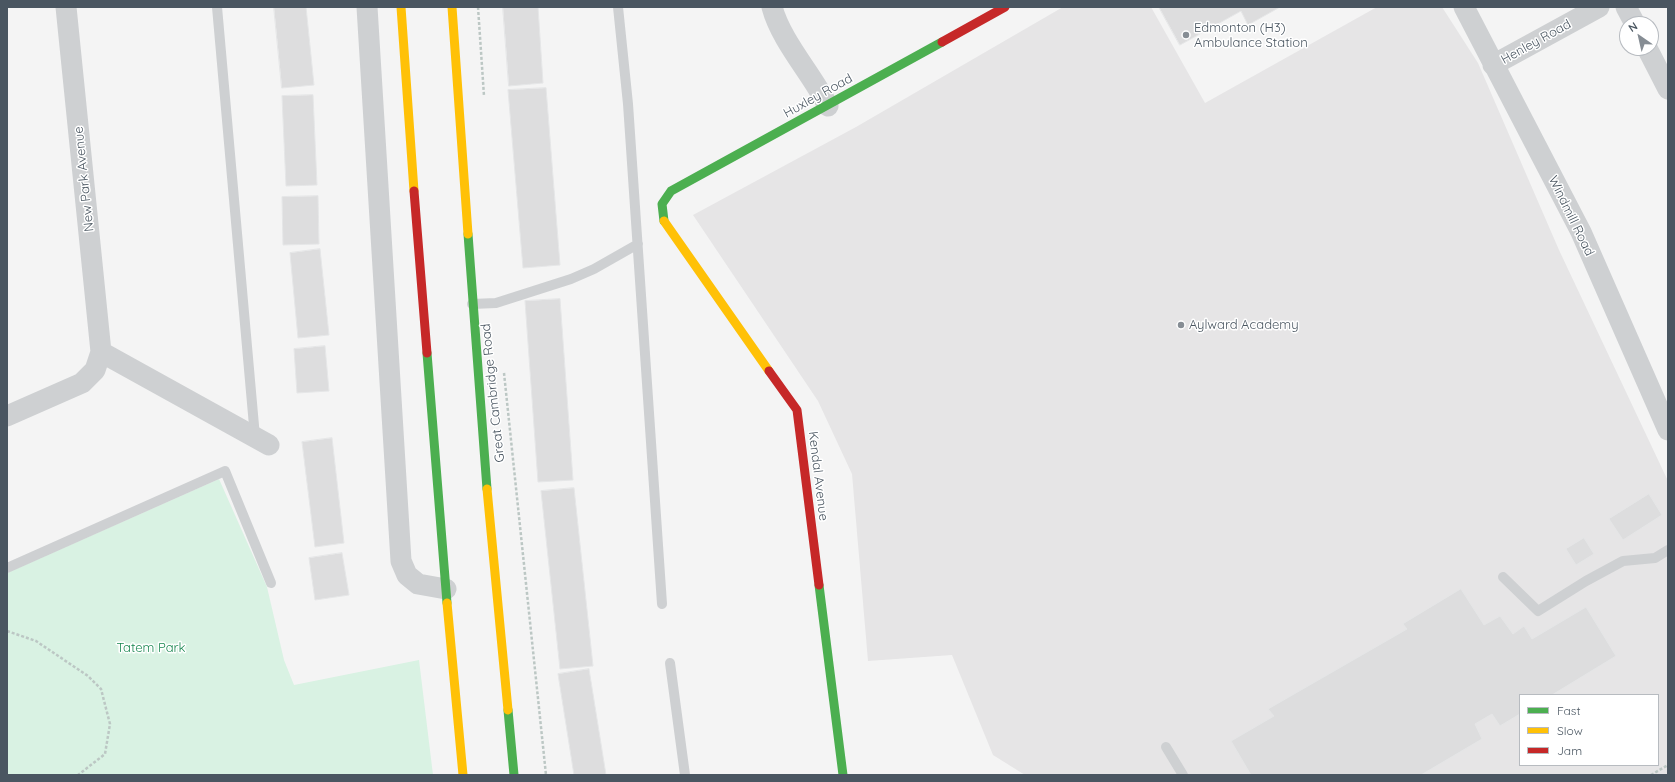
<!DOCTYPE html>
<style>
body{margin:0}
#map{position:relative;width:1675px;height:782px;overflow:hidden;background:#f4f4f4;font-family:Quicksand,sans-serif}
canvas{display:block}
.frame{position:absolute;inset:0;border:8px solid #4a5661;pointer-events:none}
.legend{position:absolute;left:1519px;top:694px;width:140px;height:72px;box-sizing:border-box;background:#fff;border:1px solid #b7bbc0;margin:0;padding:5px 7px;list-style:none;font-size:12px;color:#4a5661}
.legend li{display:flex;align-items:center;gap:8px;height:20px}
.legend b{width:20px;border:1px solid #b7bbc0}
.north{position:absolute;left:1619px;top:16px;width:40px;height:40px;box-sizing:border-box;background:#fff;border:1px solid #b7bbc0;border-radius:50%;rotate:326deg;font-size:11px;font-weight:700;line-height:16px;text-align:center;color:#4a5661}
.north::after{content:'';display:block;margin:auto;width:14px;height:18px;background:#868d94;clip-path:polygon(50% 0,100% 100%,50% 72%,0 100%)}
</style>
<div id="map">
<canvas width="1675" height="782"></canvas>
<div class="frame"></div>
<ul class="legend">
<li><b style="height:5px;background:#4caf50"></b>Fast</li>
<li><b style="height:5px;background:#ffc107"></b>Slow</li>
<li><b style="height:5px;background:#c62828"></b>Jam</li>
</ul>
<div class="north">N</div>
</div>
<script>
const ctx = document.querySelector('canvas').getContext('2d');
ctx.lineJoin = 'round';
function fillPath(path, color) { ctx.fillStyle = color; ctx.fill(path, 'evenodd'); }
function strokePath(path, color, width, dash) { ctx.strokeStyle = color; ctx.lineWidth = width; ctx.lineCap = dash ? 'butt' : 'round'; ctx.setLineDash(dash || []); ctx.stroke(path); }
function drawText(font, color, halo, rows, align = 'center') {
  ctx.font = font + ' Quicksand,sans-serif'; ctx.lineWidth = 3; ctx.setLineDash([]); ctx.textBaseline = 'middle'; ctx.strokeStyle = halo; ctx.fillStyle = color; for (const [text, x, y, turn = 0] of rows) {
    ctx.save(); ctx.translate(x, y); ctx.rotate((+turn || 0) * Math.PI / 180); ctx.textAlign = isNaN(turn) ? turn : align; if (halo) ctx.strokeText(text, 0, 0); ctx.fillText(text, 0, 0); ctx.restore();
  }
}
fillPath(new Path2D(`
 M1063,7h88l54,96 172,-96h65l36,56 81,187 109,231v294h-643l-32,-20 -41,-100 -84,6 -16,-187 -34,-73 -125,-186 163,-88zM1520,695h138v70h-138z`), '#e6e5e6');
fillPath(new Path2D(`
 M219,479l48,108 17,73 10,25 125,-25 14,115h-426v-202z`), '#d9f2e3');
const building = new Path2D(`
 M274,7h32l8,78 -32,3z
 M503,7h35l5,76 -34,3z
 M1159,7h121l-32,18 -7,-14 -61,34z
 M546,88l14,177 -37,3 -15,-178z
 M313,95l4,90 -31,1 -4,-90z
 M318,196l1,48 -36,1 -1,-48z
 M320,249l9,86 -31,3 -8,-85z
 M560,299l13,181 -35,2 -13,-181z
 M325,346l4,45 -32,2 -3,-44z
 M332,438l12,105 -29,4 -13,-105z
 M574,488l19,178 -33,3 -19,-178z
 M1649,494l13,21 -39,25 -14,-21z
 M1584,538l10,16 -18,11 -10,-16z
 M342,553l7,42 -34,5 -6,-42z
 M1461,589l23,36 16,-9 13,18 11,-8 8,13 54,-32 30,49 -64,39h-32v19l-20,12 -8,-12 -17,10 7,15 -61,36h-170l-20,-34 43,-25 -6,-7 139,-80 -4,-5z
 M589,669l17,106h-32l-16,-101z`);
fillPath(building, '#ddddde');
strokePath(building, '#e5e6e7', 1);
strokePath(new Path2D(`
 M478,7l6,89
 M504,373l42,402
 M7,631l29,10 52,35 13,13 9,35 -5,30 -27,21
 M1651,775l17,-10`), '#bcc7c4', 2.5, [3, 2]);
strokePath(new Path2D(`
 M217,7l38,430
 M618,7l10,97 34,500
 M472,304l24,-1 75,-24 23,-10 44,-25
 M7,568l218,-97 46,112
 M1503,577l35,34 48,-30 37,-20 32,-3 13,-8
 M670,663l15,112
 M1166,747l17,28`), '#ced0d2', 10);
strokePath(new Path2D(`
 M367,7l34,554 6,14 11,9 28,5
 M772,7c9,34 40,67 56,99
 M1464,7l117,225 87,198
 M1626,7l9,17
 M1647,48l21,41
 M1493,65l106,-58
 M101,352l168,93
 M7,416l75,-33 13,-13 6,-18 -35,-345`), '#ced0d2', 21);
strokePath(new Path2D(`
 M664,221l-2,-17 9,-13 271,-149
 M468,234l19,255
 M427,353l20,250
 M819,585l24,190
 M508,710l6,65`), '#4caf50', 9);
strokePath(new Path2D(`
 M401,7l13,184
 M452,7l16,227
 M664,221l105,150
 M487,489l21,221
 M447,603l16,172`), '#ffc107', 9);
strokePath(new Path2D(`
 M942,42l63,-35
 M414,191l13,162
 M769,371l28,39 22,175`), '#c62828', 9);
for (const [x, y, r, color] of [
 [1186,35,4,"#868d94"],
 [1181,325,4,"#868d94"]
]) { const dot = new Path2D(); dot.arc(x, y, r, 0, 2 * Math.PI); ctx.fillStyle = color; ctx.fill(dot); strokePath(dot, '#fff', 1.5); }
drawText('13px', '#4a5661', '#fff', [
 ["Edmonton (H3)",1194,28],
 ["Ambulance Station",1194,43],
 ["Aylward Academy",1189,325]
], 'left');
drawText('13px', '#4a5661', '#fff', [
 ["Henley Road",1536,42,-29],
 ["Huxley Road",818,96,-29],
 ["New Park Avenue",84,179,-96],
 ["Windmill Road",1571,216,64],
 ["Great Cambridge Road",493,393,-96],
 ["Kendal Avenue",818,476,83]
]);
drawText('13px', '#17864f', '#fff', [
 ["Tatem Park",151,648]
]);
</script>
